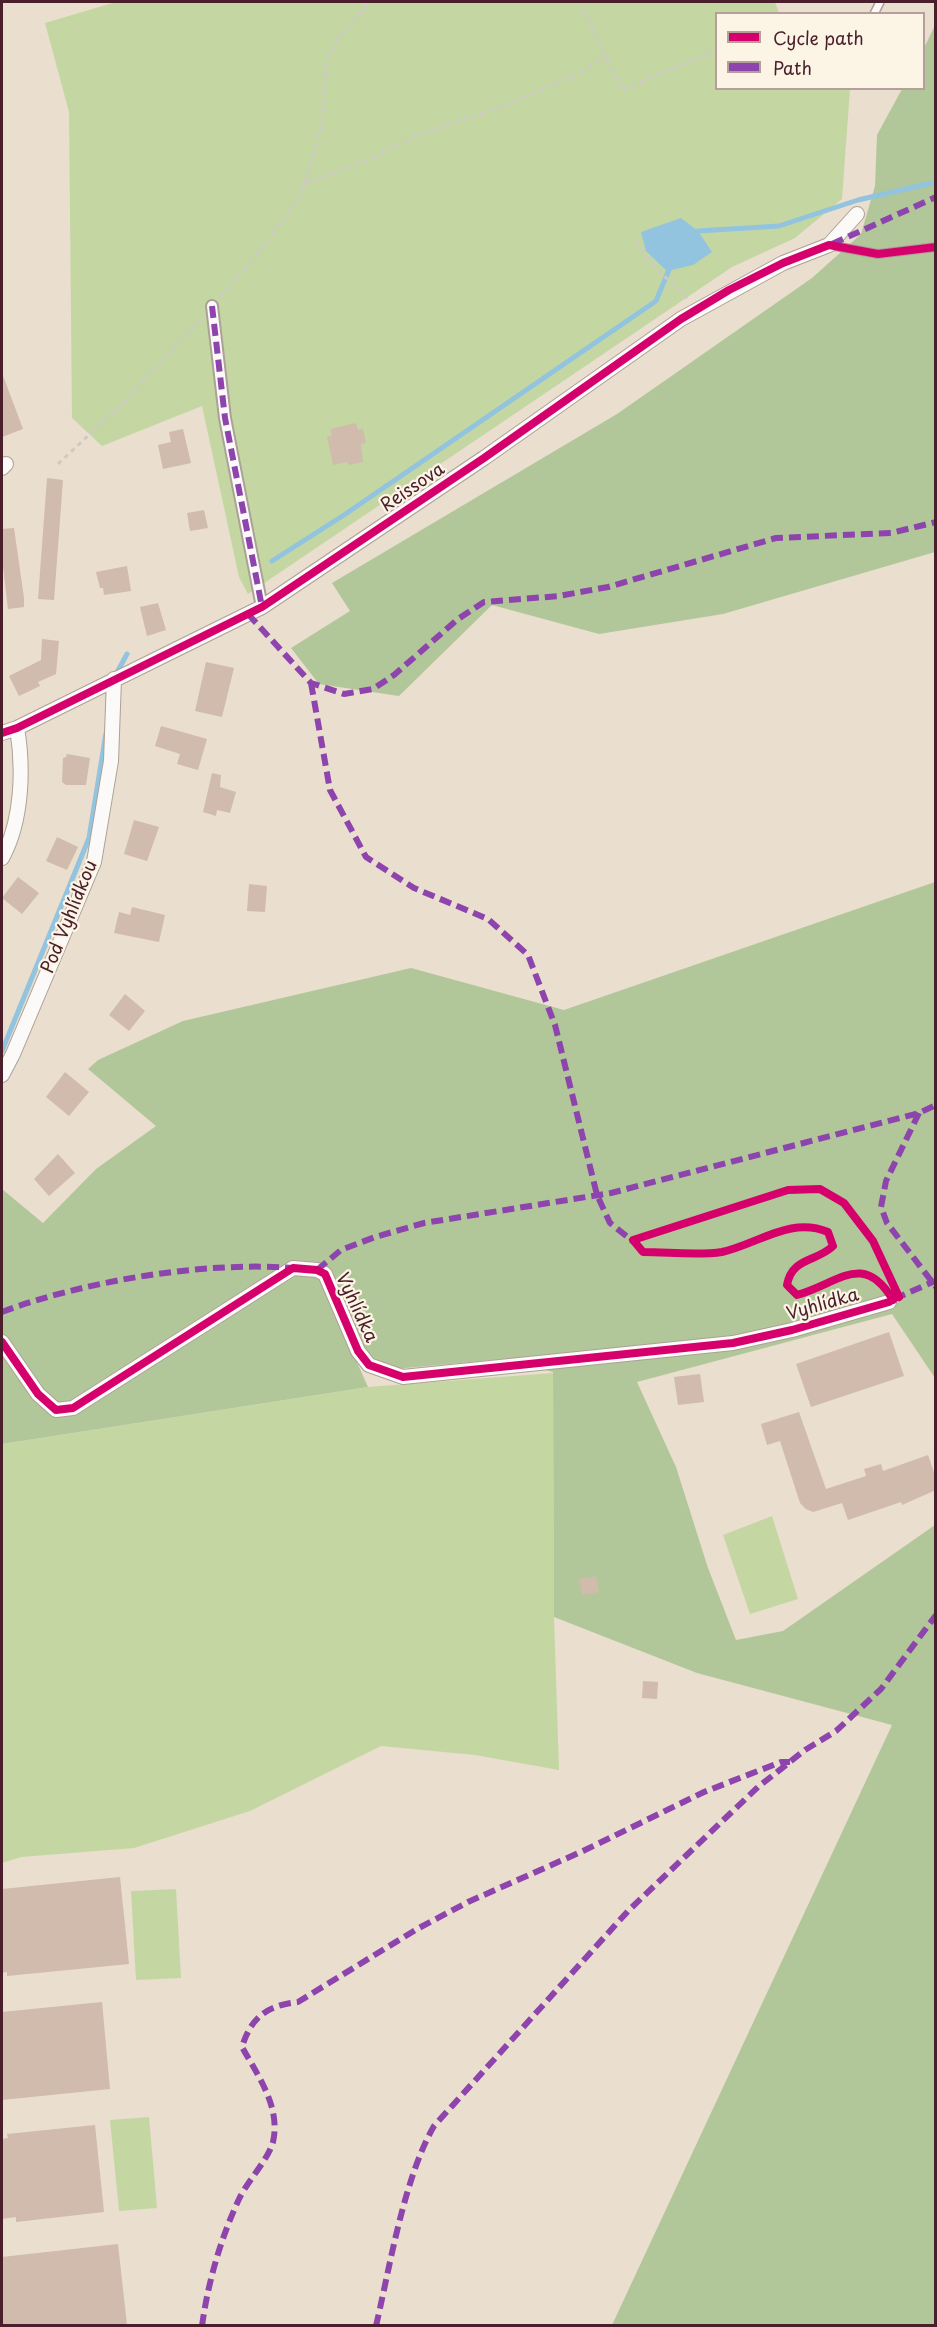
<!DOCTYPE html>
<meta charset="utf-8">
<style>
body{margin:0}
#map{position:relative;width:937px;height:2327px;overflow:hidden;background:#eadece;font-family:"Playpen Sans",sans-serif}
canvas{display:block}
.frame{position:absolute;inset:0;border:3px solid #4a1f2b;pointer-events:none}
.legend{position:absolute;left:715px;top:12px;width:210px;height:78px;box-sizing:border-box;background:#fcf5e5;border:2px solid #b59f9b;margin:0;padding:8px 10px;list-style:none;font-size:18px;color:#4a1f2b}
.legend li{display:flex;align-items:center;gap:12px;height:30px}
.legend b{width:30px;border:2px solid #b59f9b}
</style>
<div id="map">
<canvas width="937" height="2327"></canvas>
<div class="frame"></div>
<ul class="legend">
<li><b style="height:8px;background:#d6006c"></b>Cycle path</li>
<li><b style="height:8px;background:#8e44ad"></b>Path</li>
</ul>
</div>
<script>
const ctx = document.querySelector('canvas').getContext('2d');
ctx.lineJoin = 'round';
function fillPath(path, color) { ctx.fillStyle = color; ctx.fill(path, 'evenodd'); }
function strokePath(path, color, width, dash) { ctx.strokeStyle = color; ctx.lineWidth = width; ctx.lineCap = dash ? 'butt' : 'round'; ctx.setLineDash(dash || []); ctx.stroke(path); }
function drawText(font, color, halo, rows, align = 'center') {
  ctx.font = font + ' "Playpen Sans",sans-serif'; ctx.lineWidth = 4.5; ctx.setLineDash([]); ctx.textBaseline = 'middle'; ctx.strokeStyle = halo; ctx.fillStyle = color; for (const [text, x, y, turn = 0] of rows) {
    ctx.save(); ctx.translate(x, y); ctx.rotate((+turn || 0) * Math.PI / 180); ctx.textAlign = isNaN(turn) ? turn : align; if (halo) ctx.strokeText(text, 0, 0); ctx.fillText(text, 0, 0); ctx.restore();
  }
}
fillPath(new Path2D(`
 M116,2h659l4,11 -63,1v74l134,1 -8,110 -47,39 -63,29 -484,327 -9,-17 -37,-171 -100,40 -30,-28 -3,-306 -24,-89z
 M553,1373l1,244 5,153 -84,-15 -94,-9 -131,65 -116,37 -113,9 -19,6v-419l366,-57z
 M772,1516l26,83 -48,15 -27,-79z
 M176,1889l5,89 -45,2 -5,-89z
 M149,2117l8,91 -38,3 -9,-91z`), '#c4d7a3');
fillPath(new Path2D(`
 M935,25v527l-212,62 -124,20 -107,-29 -93,91 -80,-12 -28,-36 59,-37 -18,-28 285,-169 195,-136 49,-44 14,-48 2,-51 25,-46 22,-1v-40z
 M935,882v496l-43,-64 -255,68 39,85 32,101 28,72 47,-9 152,-106v800h-323l280,-600 -195,-52 -143,-56 -1,-245 -50,-13 -119,11 -12,-10 -41,-56 37,83 -366,57v-255l41,34 53,-54 60,-43 -68,-57 10,-9 85,-39 228,-53 153,42z`), '#b2c799');
fillPath(new Path2D(`
 M681,218l17,13 14,21 -19,13 -26,6 -21,-20 -5,-19z`), '#92c3df');
strokePath(new Path2D(`
 M694,237l4,-6 81,-5 79,-26 78,-18
 M272,561l72,-46 312,-214 15,-36
 M115,676l12,-22
 M2,1051l87,-213 17,-105`), '#92c3df', 5);
fillPath(new Path2D(`
 M2,373l21,56 -21,8z
 M356,423l2,7 5,-1 3,14 -5,1 2,18 -14,3 -2,-3 -14,3 -6,-29h5l-2,-7z
 M183,429l8,34 -28,6 -5,-24 13,-3 -2,-10z
 M47,478l16,2 -9,120 -16,-1z
 M204,510l4,18 -18,3 -3,-18z
 M14,528l10,70v9l-16,2 -6,-51v-29z
 M127,566l4,25 -27,4 -1,-7h-3l-4,-16z
 M158,603l8,27 -19,6 -7,-29z
 M42,639l17,2 -3,33 -18,8 2,4 -21,10 -10,-20 32,-16z
 M206,662l28,6 -12,49 -27,-6z
 M161,726l46,13 -9,31 -21,-6 3,-10 -25,-8z
 M67,754l23,4 -4,27h-20l-4,-3 1,-24 3,-1z
 M212,773l9,2 -1,12 16,5 -6,21 -13,-3 -1,6 -13,-4z
 M134,820l25,7 -12,34 -23,-7z
 M57,837l21,10 -11,23 -21,-9z
 M18,877l21,16 -17,21 -20,-16z
 M249,884l18,2 -2,26 -18,-1z
 M132,907l33,8 -6,27 -45,-9 5,-21 11,3z
 M125,994l20,17 -16,20 -20,-16z
 M65,1072l24,20 -20,24 -23,-19z
 M58,1154l17,19 -26,23 -15,-17z
 M889,1332l15,44 -93,31 -15,-43z
 M700,1374l4,28 -26,3 -4,-28z
 M799,1412l27,77 40,-13 -2,-7 17,-5 2,7 45,-16 8,23v12l-34,15 -1,-3 -53,18 -6,-17 -29,9 -7,-3 -6,-6 -20,-62 -13,4 -6,-21z
 M596,1576l3,16 -17,3 -3,-16z
 M643,1681l15,1 -1,17 -15,-1z
 M120,1877l9,87 -122,12v-4l-5,1v-84z
 M102,2002l8,87 -108,11v-88z
 M95,2125l9,87 -88,10v-5l-14,2v-80l6,-1 -1,-4z
 M118,2244l9,81h-125v-68z`), '#d0bbac');
const service = new Path2D(`
 M874,14l6,-12
 M829,245l49,9 58,-7`);
const pedestrian = new Path2D(`
 M212,306l13,112 37,189`);
const minor = new Path2D(`
 M2,468l4,-4
 M2,733l15,-5 245,-121 222,-149 197,-139 102,-56 46,-18 28,-31
 M2,858c20,-36 22,-89 15,-130
 M2,1075l11,-21 81,-192 17,-101 3,-82
 M2,1342l36,52 18,16 17,-2 220,-140 24,2 8,4 33,77 11,14 34,12 330,-34 59,-13 97,-28`);
strokePath(service, '#aca098', 10);
strokePath(pedestrian, '#aca098', 14);
strokePath(minor, '#aca098', 16);
strokePath(new Path2D(`
 M579,2l43,88 94,-40
 M305,184l67,-26 45,-23 85,-28 76,-33 28,-17
 M637,241l13,21 38,37
 M220,297l39,-45 42,-57 21,-69 4,-63 10,-22 34,-39
 M58,464l67,-63 75,-81`), '#cfc9c6', 3, [4.5, 4.5]);
strokePath(service, '#fcfaf8', 7);
strokePath(pedestrian, '#fcfaf8', 10);
strokePath(minor, '#fcfaf8', 14);
strokePath(new Path2D(`
 M832,244l104,-47
 M212,306l13,112 37,189
 M248,614l63,69 33,11 29,-5 21,-14 64,-56 26,-17 75,-6 49,-9 168,-49 115,-5 45,-11
 M311,683l19,107 36,67 48,31 74,31 40,36 27,70 42,170 13,28 25,20
 M919,1113l-33,68 -5,26 6,16 49,64
 M317,1270l24,-20 34,-13 49,-14 187,-30 308,-80 17,-8
 M894,1299l41,-18
 M2,1312c82,-31 203,-51 291,-44
 M202,2326c6,-44 19,-89 38,-129 8,-16 29,-39 33,-55 8,-35 -15,-66 -31,-95 9,-30 26,-42 56,-45l119,-73 51,-27 115,-51 121,-59 77,-30h9
 M376,2326c14,-60 28,-148 58,-200l194,-215 130,-124 47,-37 31,-19 45,-42 55,-74`), '#8e44ad', 6, [12, 6]);
strokePath(new Path2D(`
 M2,733l15,-5 245,-121 222,-149 197,-139 48,-29 54,-27 46,-18 49,9 58,-7
 M893,1300c-30,-50 -55,-16 -96,-5l-10,-10c5,-28 30,-23 46,-39l-5,-14c-37,-16 -70,12 -106,20 -25,4 -54,0 -79,0l-10,-12 155,-50 32,-1 24,14 29,38 26,56
 M2,1342l36,52 18,16 17,-2 220,-140 24,2 8,4 33,77 11,14 34,12 330,-34 59,-13 97,-28`), '#d6006c', 8);
drawText('18px', '#4a1f2b', '#fcf5e5', [
 ["Reissova",413,488,-34],
 ["Pod Vyhlídkou",70,917,-68],
 ["Vyhlídka",823,1305,-16],
 ["Vyhlídka",356,1308,65]
]);
</script>
